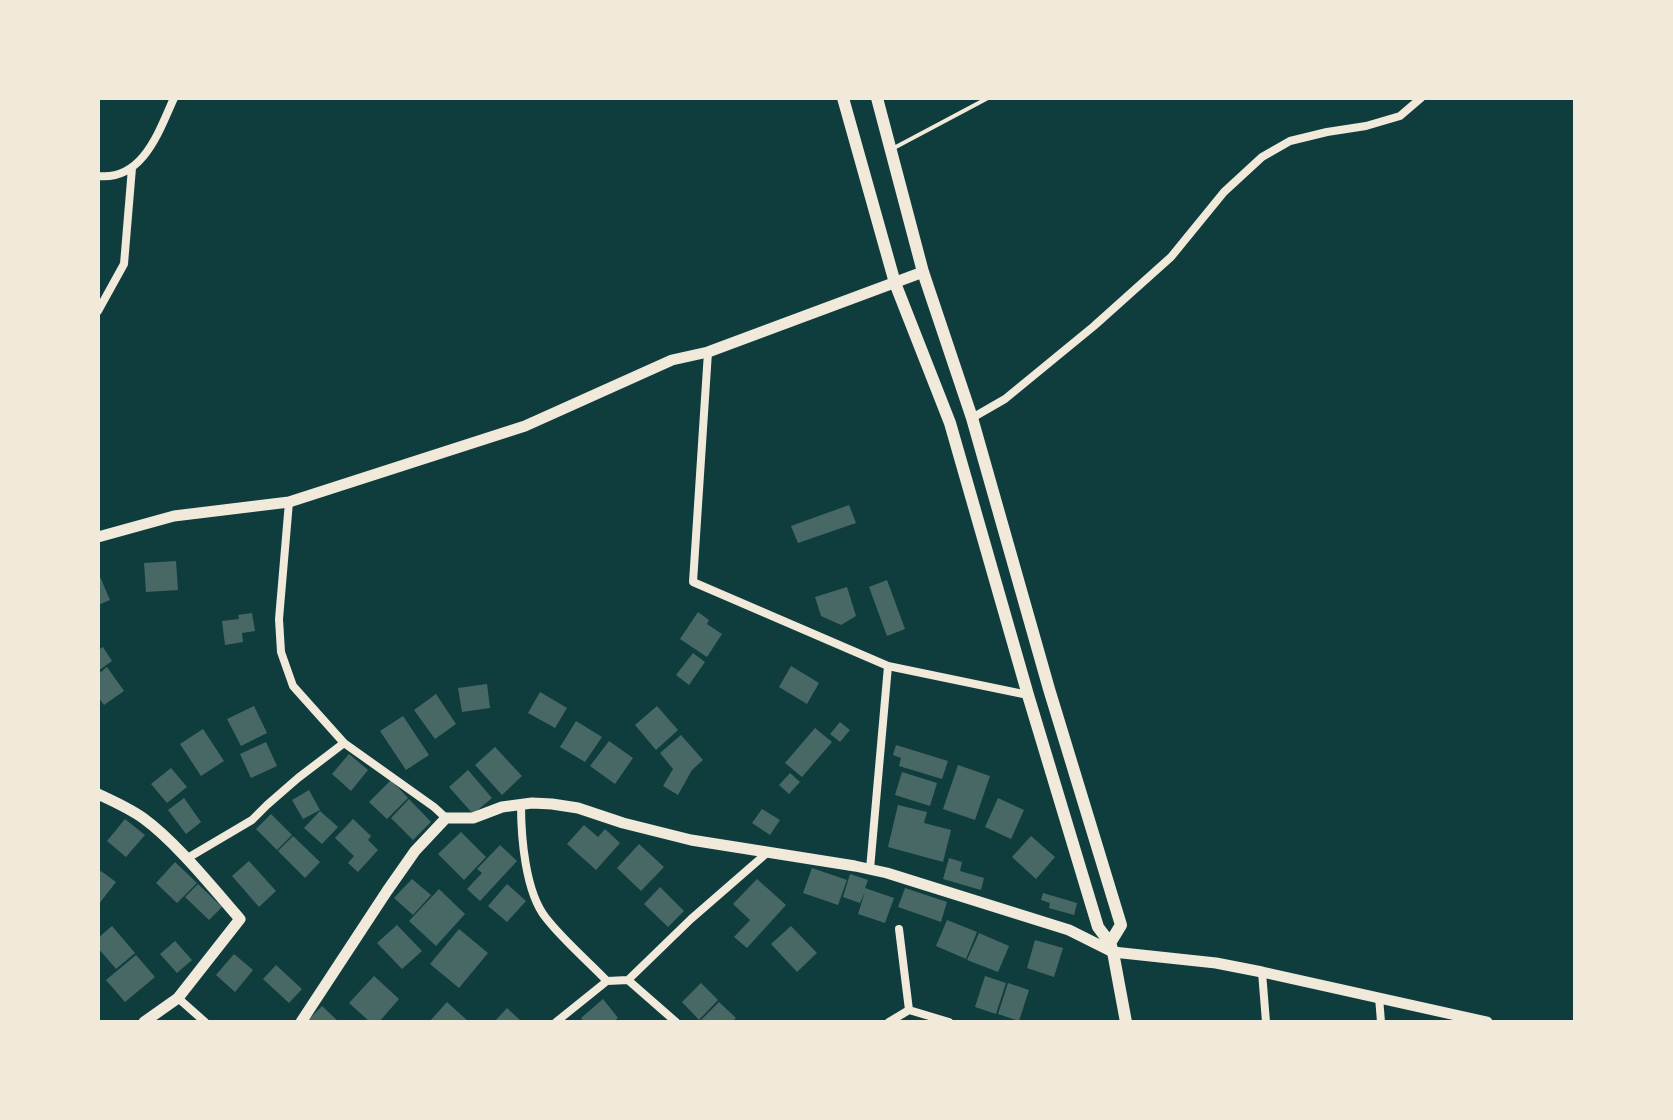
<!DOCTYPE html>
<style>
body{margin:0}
#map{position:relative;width:1673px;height:1120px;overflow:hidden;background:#0f3d3e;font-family:Lato,sans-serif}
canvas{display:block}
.frame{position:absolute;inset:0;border:100px solid #f1e9da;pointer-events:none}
</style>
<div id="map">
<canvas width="1673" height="1120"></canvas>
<div class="frame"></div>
</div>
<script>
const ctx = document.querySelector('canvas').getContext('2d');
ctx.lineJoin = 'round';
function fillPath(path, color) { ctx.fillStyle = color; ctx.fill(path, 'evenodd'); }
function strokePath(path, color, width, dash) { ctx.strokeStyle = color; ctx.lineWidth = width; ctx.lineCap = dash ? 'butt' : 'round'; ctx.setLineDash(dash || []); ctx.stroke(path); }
fillPath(new Path2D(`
 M849,505l7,18 -58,20 -7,-17z
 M176,561l2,29 -32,2 -2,-29z
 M98,572l12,28 -12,5z
 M887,580l18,49 -18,7 -18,-49z
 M847,587l9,29 -15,9 -20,-9 -6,-19z
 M698,612l11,8 -2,4 15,10 -15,23 -27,-18z
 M252,613l3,18 -13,2 1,9 -18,3 -3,-24 17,-2 -1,-4z
 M103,647l9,14 -14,10v-21z
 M693,653l12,9 -16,23 -13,-10z
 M791,666l28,17 -12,21 -28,-17z
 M107,667l17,24 -20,14 -6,-8v-23z
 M487,684l3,24 -28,4 -4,-24z
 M540,692l27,16 -12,20 -27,-15z
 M436,694l20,30 -21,15 -21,-29z
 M254,706l13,27 -26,13 -14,-27z
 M657,706l21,24 -22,20 -21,-25z
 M403,716l26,39 -23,15 -26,-39z
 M576,721l26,16 -17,25 -25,-15z
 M840,722l10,8 -10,12 -10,-8z
 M815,728l17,14 -30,35 -17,-14z
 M203,729l21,32 -23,15 -21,-32z
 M681,735l22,25 -11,10 -14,25 -15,-9 10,-17 -13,-16z
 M609,741l24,17 -18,26 -25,-18z
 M266,742l11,24 -26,12 -11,-24z
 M896,745l52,16 -6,18 -43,-13 2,-8 -8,-3z
 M495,747l27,29 -20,19 -27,-30z
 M349,754l19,16 -17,21 -19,-17z
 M958,765l32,11 -15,44 -32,-11z
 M171,768l16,19 -20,16 -16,-19z
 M468,770l24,28 -19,16 -24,-27z
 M902,772l35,11 -7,23 -35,-11z
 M790,773l10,9 -11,12 -10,-9z
 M391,780l17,18 -21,21 -18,-17z
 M309,790l11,20 -17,9 -11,-19z
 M184,798l17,24 -15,12 -18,-24z
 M998,798l26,12 -13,29 -26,-12z
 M409,799l22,23 -18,18 -22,-22z
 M898,805l29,7 -3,11 27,7 -8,32 -55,-15z
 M762,809l18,11 -10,15 -18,-12z
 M320,811l18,16 -16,17 -18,-16z
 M271,814l21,21 -15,15 -21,-21z
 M125,819l20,16 -19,22 -19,-16z
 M353,819l18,17 -3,4 10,10 -20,22 -10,-9 6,-7 -19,-18z
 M584,825l14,12 7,-8 15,14 -24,27 -29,-26z
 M461,832l25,25 -22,23 -26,-26z
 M293,836l27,26 -15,16 -27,-27z
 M1031,836l24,21 -19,22 -24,-22z
 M639,844l25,23 -23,24 -24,-23z
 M500,845l17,16 -37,40 -13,-12 15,-16 -5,-4z
 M949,858l13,4 -2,9 24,7 -3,12 -38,-11z
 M249,861l27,30 -17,16 -27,-31z
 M175,862l22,21 -20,20 -21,-20z
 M812,868l35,12 -9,25 -35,-12z
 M101,871l15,11 -18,23v-30z
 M850,874l18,6 -3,8 29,10 -9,25 -27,-9 7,-22 -5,11 -17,-6z
 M412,879l19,16 -18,20 -19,-17z
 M757,879l29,26 -39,43 -13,-11 16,-17 -17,-16z
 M198,884l24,23 -13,13 -24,-23z
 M507,884l19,17 -19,21 -19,-16z
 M660,887l24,24 -16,16 -24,-23z
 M905,888l42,14 -6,20 -43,-15z
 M439,889l26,25 -29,32 -27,-25z
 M1043,893l34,10 -3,12 -25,-7 1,-5 -9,-3z
 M947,920l30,12 -11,27 -30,-13z
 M397,925l25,26 -20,18 -25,-26z
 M112,926l23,27 -19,16 -18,-21v-10z
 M791,926l26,27 -20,19 -26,-28z
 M459,929l29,24 -29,35 -29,-24z
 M979,933l30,13 -11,26 -31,-12z
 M1035,940l28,8 -9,29 -27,-9z
 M175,941l17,19 -15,13 -17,-19z
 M234,954l19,16 -18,22 -19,-17z
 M136,955l19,22 -30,25 -19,-22z
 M276,965l26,24 -13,14 -26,-24z
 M374,976l25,23 -20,23h-9l-21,-19z
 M985,976l21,7 -10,31 -21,-7z
 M701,983l17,17 -19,20 -17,-18z
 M1008,983l21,7 -10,31 -21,-7z
 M603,999l15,19 -5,4h-29l-3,-4z
 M447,1002l22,20h-40z
 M719,1002l17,16 -4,4h-33z
 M322,1006l17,16h-33z
 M507,1008l15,14h-28z`), '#486865');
strokePath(new Path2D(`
 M892,149l96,-51`), '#f1e9da', 4);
strokePath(new Path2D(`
 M98,176c45,5 61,-45 76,-78
 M98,311l26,-47 8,-96
 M708,352l-15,230 195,84 140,29
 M972,418l33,-19 89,-73 77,-69 53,-65 38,-35 28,-16 37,-9 39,-6 34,-10 21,-18
 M289,502l-10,117 2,33 12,34 51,57 90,64 12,11
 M521,804c0,32 4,88 25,114 18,23 41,42 61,63
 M186,859l66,-39 15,-15 31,-27 46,-35
 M870,869l18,-203
 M899,929l10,81 40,12
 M1262,972l4,50
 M628,980l48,42
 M1379,997l2,25
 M178,998l27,24
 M556,1022l51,-41 21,-1 63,-61 77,-67
 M889,1022l20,-12`), '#f1e9da', 8);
strokePath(new Path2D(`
 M98,537l76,-21 115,-14 236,-76 147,-66 36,-8 215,-80
 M98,794c15,7 31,14 45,24 33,24 69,69 97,101l-62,79 -34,24
 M301,1022l86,-131 28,-40 31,-33h27l29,-11 30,-4 20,1 26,4 45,15 68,17 164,26 32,7 182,57 44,22 103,11 46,9 225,50`), '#f1e9da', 11);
strokePath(new Path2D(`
 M843,98l52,185 55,140 78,272 70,232 12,16 3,9 13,70
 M877,98l46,174 49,146 77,271 72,236 -11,18`), '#f1e9da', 12);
</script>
